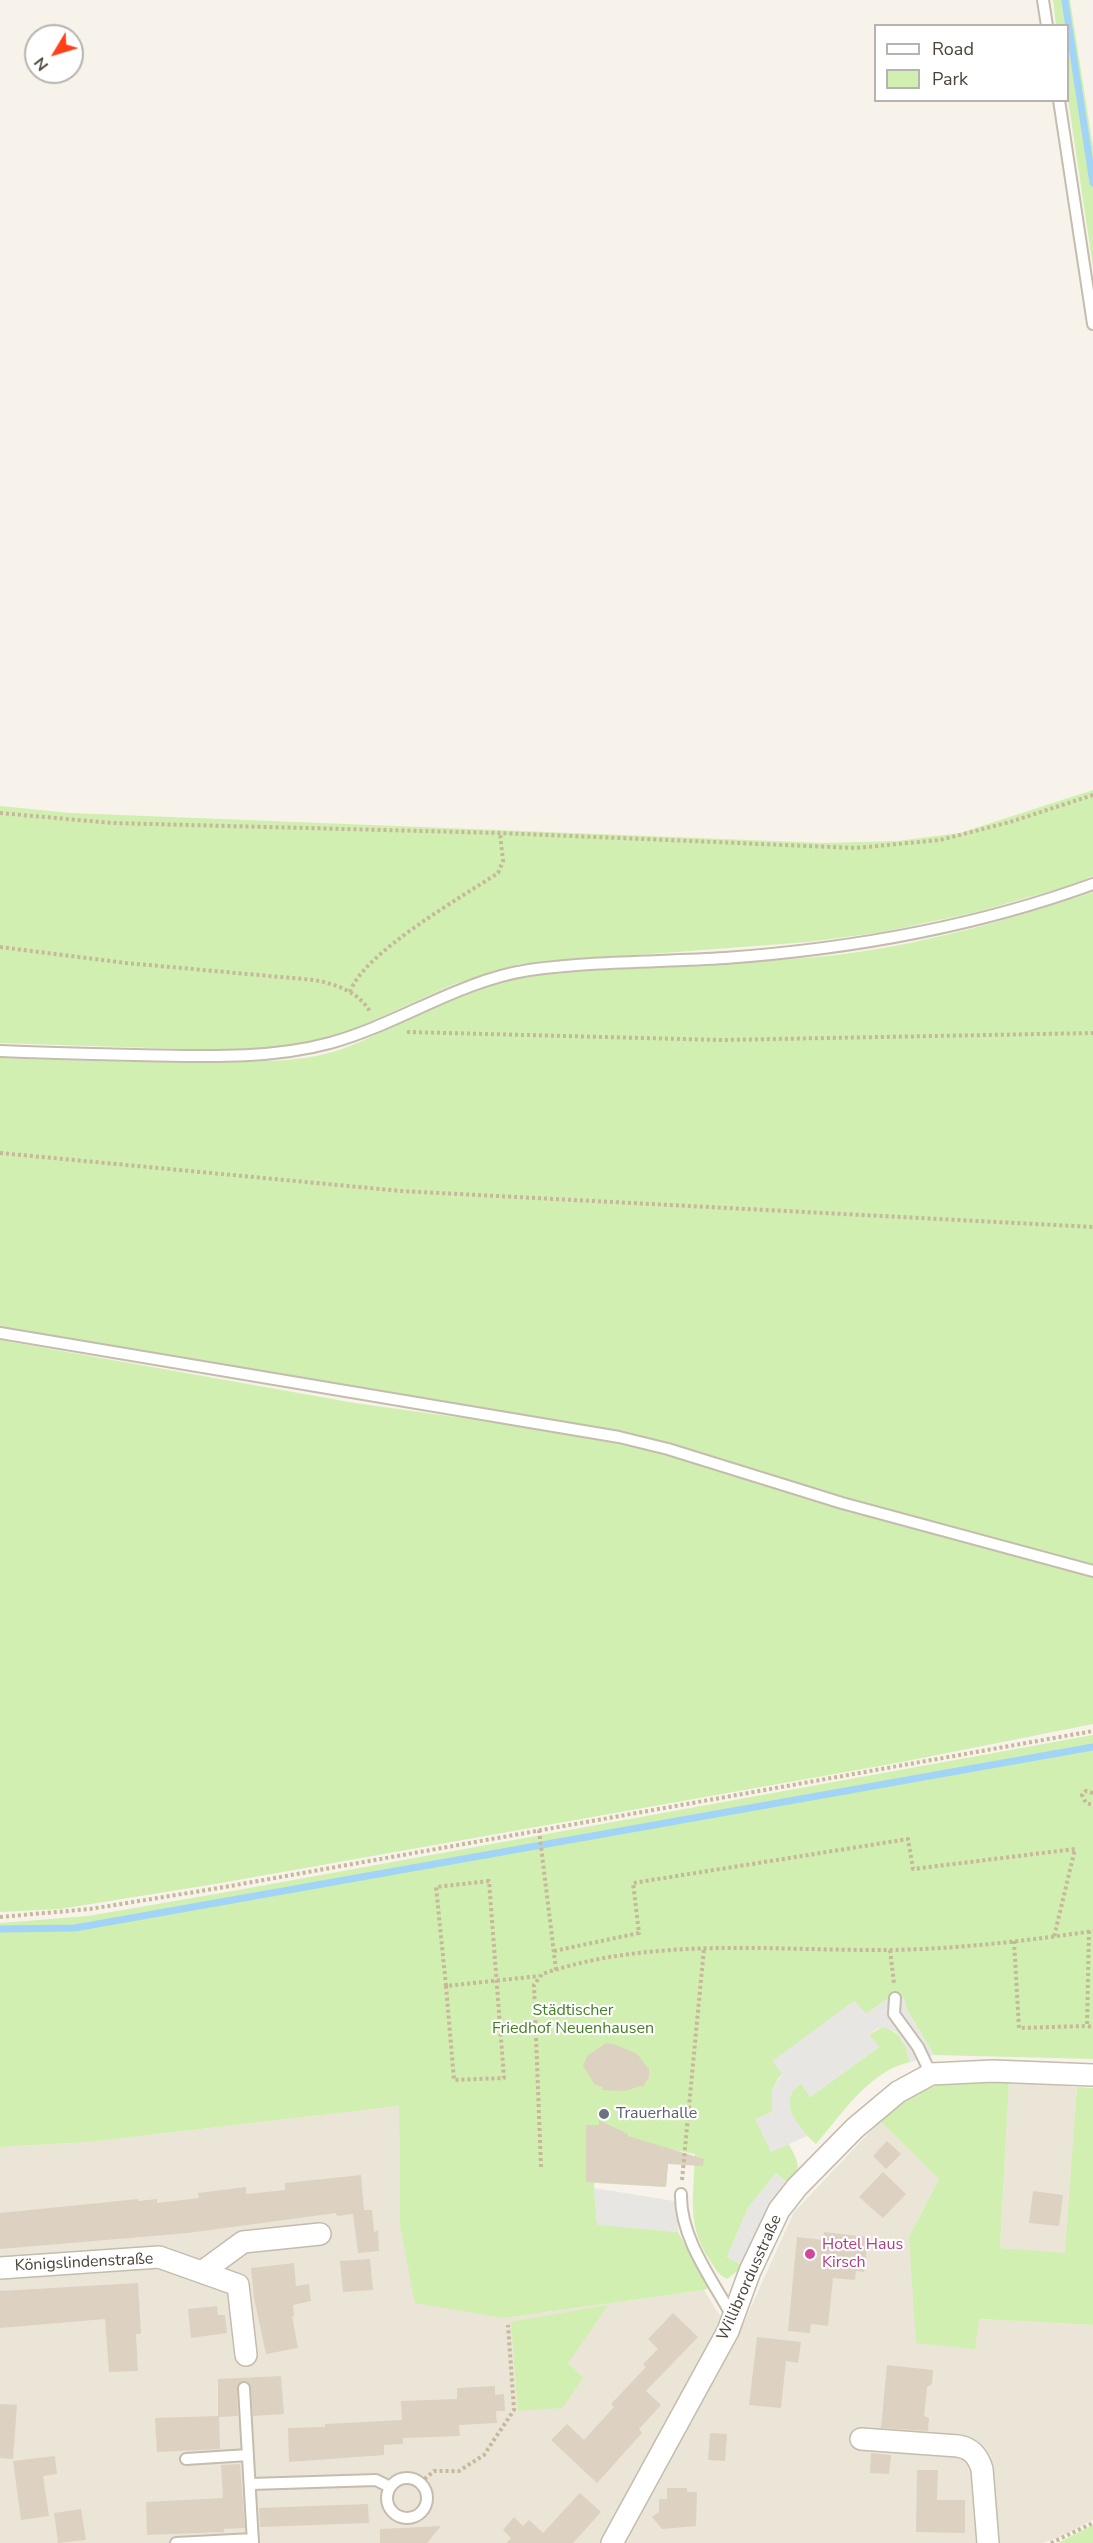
<!DOCTYPE html>
<meta charset="utf-8">
<style>
body{margin:0}
#map{position:relative;width:1093px;height:2543px;overflow:hidden;background:#f7f3eb;font-family:"Nunito Sans",sans-serif}
canvas{display:block}
.legend{position:absolute;left:874px;top:24px;width:195px;height:78px;box-sizing:border-box;background:#fff;border:2px solid #b7b4af;margin:0;padding:8px 10px;list-style:none;font-size:18px;color:#4c4437}
.legend li{display:flex;align-items:center;gap:12px;height:30px}
.legend b{width:30px;border:2px solid #b7b4af}
.north{position:absolute;left:24px;top:24px;width:60px;height:60px;box-sizing:border-box;background:#fff;border:2px solid #b7b4af;border-radius:50%;rotate:232deg;font-size:16px;font-weight:700;line-height:24px;text-align:center;color:#4c4437}
.north::after{content:'';display:block;margin:auto;width:21px;height:27px;background:#ff4019;clip-path:polygon(50% 0,100% 100%,50% 72%,0 100%)}
</style>
<div id="map">
<canvas width="1093" height="2543"></canvas>
<ul class="legend">
<li><b style="height:8px;background:#fff"></b>Road</li>
<li><b style="height:16px;background:#d1efb0"></b>Park</li>
</ul>
<div class="north">N</div>
</div>
<script>
const ctx = document.querySelector('canvas').getContext('2d');
ctx.lineJoin = 'round';
function fillPath(path, color) { ctx.fillStyle = color; ctx.fill(path, 'evenodd'); }
function strokePath(path, color, width, dash) { ctx.strokeStyle = color; ctx.lineWidth = width; ctx.lineCap = dash ? 'butt' : 'round'; ctx.setLineDash(dash || []); ctx.stroke(path); }
function drawText(font, color, halo, rows, align = 'center') {
  ctx.font = font + ' "Nunito Sans",sans-serif'; ctx.lineWidth = 4.5; ctx.setLineDash([]); ctx.textBaseline = 'middle'; ctx.strokeStyle = halo; ctx.fillStyle = color; for (const [text, x, y, turn = 0] of rows) {
    ctx.save(); ctx.translate(x, y); ctx.rotate((+turn || 0) * Math.PI / 180); ctx.textAlign = isNaN(turn) ? turn : align; if (halo) ctx.strokeText(text, 0, 0); ctx.fillText(text, 0, 0); ctx.restore();
  }
}
fillPath(new Path2D(`
 M1009,2081l68,6 -11,167 -66,-6z
 M399,2106l1,120 104,92 200,-28 18,29 19,10 53,-117 86,-91 59,58 -30,58 69,82 115,6v195l-33,17 -18,6h-1042v-396l89,-5z`), '#ebe5d8');
fillPath(new Path2D(`
 M1053,0h17l23,147v120l-25,-168v-73l-12,-1z
 M1093,790v86l-25,10 -91,26 -94,20 -75,10 -289,22 -65,20 -100,45 -31,11 -24,5 -36,4 -50,1 -213,-7v-237l71,7 753,30 73,-2 63,-8z
 M1093,892v674l-240,-65 -174,-55 -76,-18 -603,-100v-270c71,3 142,4 213,4 40,-1 84,1 123,-11 19,-6 38,-16 57,-24 46,-22 96,-46 147,-52 99,-10 199,-9 297,-20 87,-11 173,-35 256,-63z
 M0,1340l355,63 158,22 138,25 171,54 271,74v146l-191,38 -687,122 -155,25 -60,3z
 M1093,1735v324l-159,-4 -28,-47 -2,-10 -17,1 -21,15 -12,-13 -75,76 -7,13v22l-16,7 15,32 18,-7c9,19 14,23 0,40l-13,-11 -28,35 -21,49 17,9 -17,13c-9,-4 -12,-11 -18,-20 -23,-35 -15,-65 -14,-105l-21,-4 -6,14 -2,23 -72,-4 3,41 81,8 31,56 -5,2 -200,28 -89,-15 -15,-77 -1,-120 -310,36 -89,5v-224l88,-7 139,-24z
 M882,2027c18,3 25,19 28,35 -42,10 -67,51 -94,82 -12,-10 -33,-33 -25,-50 1,-4 7,-8 10,-11l9,14 69,-50 -10,-12z
 M950,2081h59l-9,167 65,5 12,-166 16,1v237l-114,-6 -4,30 -59,-6 -7,-106 30,-58 -59,-58c24,-20 40,-31 70,-40z
 M608,2305l-40,58 15,15 -21,30 -44,3 -7,-89z
 M1093,2525v18h-35z`), '#d1efb0');
fillPath(new Path2D(`
 M904,1998l2,10 28,47 -24,7 -6,-20 -9,-11 -13,-4 -7,3 -6,5 10,12 -69,50 -9,-14 -11,11 -1,12 4,10 14,20 -36,16 -16,-33 17,-7v-22l10,-16 -10,-13 82,-60 12,13 21,-15z
 M776,2173l13,11 -25,33 -20,49 -17,-9 21,-49z
 M594,2188l86,14 -2,30 -81,-7z`), '#e8e6e2');
strokePath(new Path2D(`
 M1065,1l28,182
 M0,1929l75,-1 1018,-181`), '#a2d4f8', 7);
fillPath(new Path2D(`
 M606,2043l8,1 23,10 12,15v8l-6,10 -3,-1 -15,5 -23,-1 1,-3 -8,-2 -12,-19 4,-10z
 M599,2120l29,14v2l76,23 -1,7 -35,-2 -2,23 -80,-5v-57h13z
 M887,2141l14,13 -15,15 -13,-13z
 M883,2172l23,22 -23,24 -24,-21z
 M361,2175l3,35h8l2,22 4,-2 1,21 -21,2 -5,-39 -16,2 -1,-3 -148,20 -188,16v-36l138,-14v2l19,-2v4l42,-5 -1,-5 48,-6v7l20,-2 19,-2v-7z
 M1033,2191l30,4 -4,31 -30,-3z
 M824,2232l44,5 -4,35 -8,-1 -1,9 -22,-2 -5,48 -17,-2 -1,9 -22,-2 9,-94 26,3z
 M370,2259l3,31 -30,2 -3,-31z
 M294,2263l2,23 13,-2 2,17 -18,4 1,11h-2l6,32 -32,6 -12,-56 -3,-30z
 M138,2283l3,51h-5l2,37 -29,1 -4,-53 -105,9v-37z
 M217,2306l1,9h7l2,18 -36,5 -3,-29z
 M673,2313l25,24 -52,54 15,14 -22,24 3,4 -45,50 -46,-43 16,-16 17,16 30,-33 -3,-3 35,-37 -3,-3 15,-15 -10,-10z
 M757,2337l44,5 -3,21 -12,-2 -5,47 -32,-3z
 M887,2365l46,5 -1,14 -5,3 -3,29 5,2 -1,13 -47,-3z
 M281,2376l3,38 -31,2 -2,-29 -3,-5 -5,-1 -6,7 1,28 -19,1 1,32 -63,3 -2,-34 63,-2v-37z
 M495,2386v9l9,-1 1,17h-9l1,12 -38,2 1,11 -57,2v6l-19,1v10l-95,7 -1,-34 37,-1v-3l77,-4 -1,-19 56,-2v-11z
 M0,2404l17,1 -4,54 -13,-1z
 M710,2433l17,1 -2,27 -17,-1z
 M871,2453l20,2 -2,19 -19,-1z
 M55,2456l2,18 -14,2 6,40 -28,4 -8,-59z
 M240,2464l5,64 -21,1v3l-77,3 -1,-33 77,-4 -2,-33z
 M917,2470h21l-1,30h28v33l-49,-1z
 M667,2488h20v4h10l-1,34 -34,3 -10,-12 7,-5v-13h8z
 M580,2493l21,19 -28,31h-67l5,-5 -8,-8 11,-13 9,9 6,-6 14,13z
 M368,2504l1,19 -109,4 -1,-19z
 M81,2509l5,31 -28,3 -4,-30z
 M441,2526l-14,17h-47v-14z`), '#ddd2c1');
const service = new Path2D(`
 M1043,0l4,26
 M1059,100l34,224
 M0,1051c45,2 90,3 135,4 64,1 132,5 195,-12 69,-19 128,-62 199,-73 65,-9 131,-8 196,-12 125,-9 250,-31 368,-74
 M0,1333l619,104 49,12 174,54 251,68
 M895,1998l-1,16 24,33 13,27
 M681,2194c-1,44 31,85 51,122
 M244,2388l9,155
 M186,2459l62,-4
 M387 2498a20 20 0 1 1 40 0a20 20 0 1 1-40 0Z
 M251,2484l125,-4 14,7
 M176,2543l77,-4`);
const minor = new Path2D(`
 M0,2268l159,-11 79,28 8,70
 M202,2272l41,-30 77,-8
 M861,2439l97,7c13,2 20,10 24,23l6,74
 M612,2543l116,-212 22,-60 29,-61 18,-23 58,-59 43,-36 33,-18 62,-3 100,4`);
strokePath(service, '#c4bcac', 14);
strokePath(minor, '#c4bcac', 24);
strokePath(new Path2D(`
 M0,813l112,10 388,10 356,15 84,-8 70,-18 83,-27
 M0,947l126,16 188,17c22,4 45,12 57,33
 M350,992c13,-39 112,-95 148,-119l5,-12 -3,-28
 M407,1032l315,8 371,-7
 M0,1153l401,38 692,36
 M1093,1793l-7,-2 -4,4 4,8 7,2
 M539,1830l17,140
 M0,1917l90,-8 129,-21 874,-157
 M1089,1931l-2,95 6,1
 M1014,1941l5,87 68,-2
 M890,1950l4,33
 M554,1951l85,-18 -6,-50 275,-44 5,30 162,-20 -21,88
 M446,1986l-10,-99 53,-6 15,197 -50,2 -8,-94 93,-10
 M541,2167l-7,-182 8,-11c112,-38 232,-23 348,-24 67,-1 136,-9 203,-19
 M682,2180l22,-232
 M420,2483l14,-12h25l25,-16 30,-45 -6,-85
 M1051,2543l42,-20`), '#c7b89b', 4, [3, 3]);
strokePath(service, '#fff', 10);
strokePath(minor, '#fff', 21);
for (const [x, y, r, color] of [
 [604,2114,6,"#6b7280"],
 [810,2254,6,"#d1479c"]
]) { const dot = new Path2D(); dot.arc(x, y, r, 0, 2 * Math.PI); ctx.fillStyle = color; ctx.fill(dot); strokePath(dot, '#fff', 2); }
drawText('16px', '#438021', '#fff', [
 ["Städtischer",573,2011],
 ["Friedhof Neuenhausen",573,2029]
]);
drawText('16px', '#5b616d', '#fff', [
 ["Trauerhalle",616,2114]
], 'left');
drawText('16px', '#b23c85', '#fff', [
 ["Hotel Haus",822,2245],
 ["Kirsch",822,2263]
], 'left');
drawText('16px', '#4c4437', '#fff', [
 ["Königslindenstraße",84,2263,-3],
 ["Willibrordusstraße",750,2278,-66]
]);
</script>
